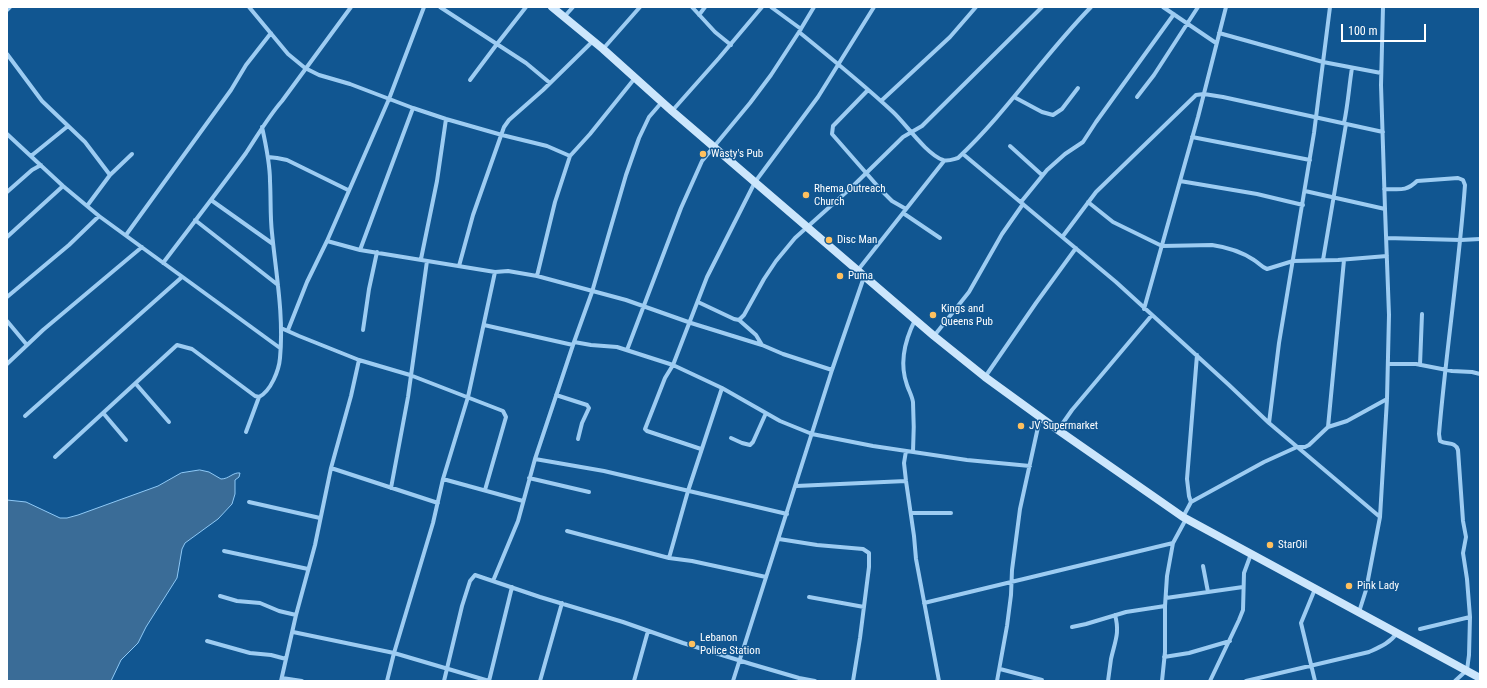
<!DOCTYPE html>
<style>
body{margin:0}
#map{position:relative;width:1487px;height:688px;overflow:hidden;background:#115691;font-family:"Roboto Condensed",sans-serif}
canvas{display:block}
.frame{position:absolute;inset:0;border:8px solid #fff;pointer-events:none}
.scale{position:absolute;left:1341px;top:24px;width:85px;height:18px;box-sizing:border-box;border:2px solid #fff;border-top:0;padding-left:5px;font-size:12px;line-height:14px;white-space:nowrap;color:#fff;-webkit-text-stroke:3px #115691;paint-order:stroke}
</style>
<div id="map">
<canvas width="1487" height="688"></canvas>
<div class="frame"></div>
<div class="scale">100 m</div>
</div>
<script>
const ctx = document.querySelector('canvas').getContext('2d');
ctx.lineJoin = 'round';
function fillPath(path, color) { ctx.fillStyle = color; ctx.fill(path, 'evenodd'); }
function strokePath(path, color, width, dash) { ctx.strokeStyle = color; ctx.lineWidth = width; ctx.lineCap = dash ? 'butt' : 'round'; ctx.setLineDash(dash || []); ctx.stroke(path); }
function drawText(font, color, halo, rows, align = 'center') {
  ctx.font = font + ' "Roboto Condensed",sans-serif'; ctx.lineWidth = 3; ctx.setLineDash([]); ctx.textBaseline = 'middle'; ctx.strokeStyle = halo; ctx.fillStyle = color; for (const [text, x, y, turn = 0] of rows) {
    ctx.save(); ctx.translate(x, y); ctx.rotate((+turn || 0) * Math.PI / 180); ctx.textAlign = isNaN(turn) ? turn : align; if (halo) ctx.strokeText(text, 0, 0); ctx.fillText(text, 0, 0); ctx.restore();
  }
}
const water = new Path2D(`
 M200,470l9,2 12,7c8,0 12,-7 19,-6l-1,4 -4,3v14l-3,10 -14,15 -33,24 -3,6 -5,29 -31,49 -8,16 -17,17 -10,21h-104v-181l19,2 34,16h7l11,-3 80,-29 23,-13z`);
fillPath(water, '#3a6c97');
strokePath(water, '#8fc9f6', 1);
strokePath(new Path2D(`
 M249,7l39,47 17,14 14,7 31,9 63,24 33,11 56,16 45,11 23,10
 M440,7l86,56 24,20
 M692,7l23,25 16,13
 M771,7l30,22
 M874,7l-56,90 -63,85 -48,95 -34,88 49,23 58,33 32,13 61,12 94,14 63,6
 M1163,7l53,36
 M7,10l3,-3
 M699,15l6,-8
 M564,17l9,-10
 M799,32c32,26 64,52 94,80 13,12 33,42 50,48 4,2 11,-1 15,-2 49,-46 86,-103 133,-151
 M1219,33l104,29 58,11
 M603,49l37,-42
 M7,54l35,47 43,41 25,33
 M470,80l27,-36 29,-37
 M868,90l-35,36 -1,8 49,56 11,11 14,8
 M1014,97l28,15 11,3 9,-6 16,-21
 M1137,97l17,-22 44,-68
 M881,101l69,-64 26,-30
 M672,111l47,-53 43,-51
 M1344,123c4,-18 5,-37 8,-55
 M7,134l56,52 36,30 181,132
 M1192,137l118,23
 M1010,146l32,29
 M963,154l153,128 113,103 40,38 111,94
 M31,156l37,-30
 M268,157l9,1 10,2 61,30
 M1180,181l77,13 46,11
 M1384,189c15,0 22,3 33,-8l41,-3 5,2 2,5c-6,83 -19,166 -26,249l1,7c7,4 15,0 18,9l5,71 3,16 -3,16 4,26 3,38 -1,38 -2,15 -12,11
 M1305,191l80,18
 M7,192l25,-22 9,-5
 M211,200l62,44
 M1021,202l26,-32 18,-16 18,-12 13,-20 78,-108
 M1088,202l25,20 49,24 50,-1c14,2 30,7 42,15 5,3 7,7 13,9l26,-8 45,-1 49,-4
 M87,206l23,-31 22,-21
 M903,213l37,25
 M195,220l83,65
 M126,235l105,-145 15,-25 25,-32
 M1063,236l33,-44 100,-97 8,-1 19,3 160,35
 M7,237l56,-51
 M1386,238l75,2 19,-1
 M327,241l33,9 135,22 13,-1 29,5 89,24 65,23 71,22 21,9 49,16
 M360,250l53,-142
 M421,259l16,-78 9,-62
 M1323,260l23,-136
 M163,263c28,-37 56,-73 83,-110 12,-18 22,-36 36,-52l69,-94
 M459,266l14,-51 31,-88 5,-7 34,-30 50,-49
 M858,270l86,-109
 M537,276l18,-74 15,-46 20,-22 45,-56
 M7,297l62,-52 30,-29
 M698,302l36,17 5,1 5,-5 20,-36 12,-18 19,-23 58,-52 50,-49 19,-11 120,-119
 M1144,309l54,-192 28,-110
 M739,320l17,15 6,10
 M7,321l20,24
 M484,325l89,20
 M281,328l18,8 60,24 51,15 93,36 3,6 -21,73
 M288,330l19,-48 20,-41 62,-142 35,-92
 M363,330l6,-41 8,-37
 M934,336l35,-44 33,-58 21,-30
 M574,342l17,3 26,2 56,18 -8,13 -20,51 2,2 54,18
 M627,350l54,-142 21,-47 48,-58 21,-28 28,-43 15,-25
 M7,364l36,-34 99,-83
 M1388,364h28l36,7 20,1 8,2
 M1420,365l2,-51
 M985,377l51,-74 40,-55
 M136,384l33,38
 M556,395l31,10 2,3 -7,15 -4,16
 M104,414l22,26
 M25,416l157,-139
 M1269,423l10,-80 35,-210 16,-126
 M1328,427l16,-167
 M1058,430l14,-20 80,-95
 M246,432l13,-35c12,-6 20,-27 21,-39 4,-42 -4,-84 -8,-125 -2,-17 -1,-34 -2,-52 0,-18 -4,-36 -8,-54
 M731,438l11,5 8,2 3,-3 13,-29
 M906,451l-2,12 2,18 8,55 2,23 23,122
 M913,452c1,-17 1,-33 0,-50 -1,-6 -4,-11 -6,-17 -8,-22 -2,-45 8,-65
 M55,457l122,-112 15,4 63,47 4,1
 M535,459l69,12 183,43
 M331,468l107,35
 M529,478l60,14
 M443,479l80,22
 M796,486l110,-5
 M391,488l17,-91 19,-136
 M249,502l71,16
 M1191,502l-2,-6 -2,-17 10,-124
 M911,513h40
 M1183,517l8,-15 73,-40 33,-15h8l4,-2 19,-18 19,-6 40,-22
 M567,531l102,27 23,3 74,16
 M779,539l38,6 46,4 6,4v14l-9,71 -7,43
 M224,551l84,18
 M669,558l19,-67 34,-103
 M1203,566l5,26
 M493,581l25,-60 17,-62 39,-117 18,-50 34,-117 13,-37 10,-21 13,-15
 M1315,589l-14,34 14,58
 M220,596l17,5 23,2 19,8 17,4
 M809,597l55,10
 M1166,598l77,-11
 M924,603l249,-60
 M1359,612l7,-22 14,-73 7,-118 2,-84 -4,-106 -4,-124 2,-78
 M1072,627l14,-3 40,-12 39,-6
 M1420,629l50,-12
 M293,632l101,21 95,28
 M207,641l43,12 21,2 15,4
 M1164,657l25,-4 41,-12
 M1000,669l42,11
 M282,678l20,3
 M281,681l15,-66 19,-70 16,-77 20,-72 8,-36
 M387,681l7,-28 39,-130 10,-44 25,-82 27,-125
 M444,681l18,-75 8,-25 5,-6 65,22 83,25 60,21 68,21 48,14 16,3
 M489,681l23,-94
 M540,681l22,-78
 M634,681l14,-50
 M733,681l99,-311 32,-93
 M997,681l10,-55 4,-31 1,-25 8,-61 20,-91
 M1108,681c1,-7 2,-15 3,-22 4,-18 9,-26 4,-44
 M1162,681l3,-29v-46l2,-30 6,-33 13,-24
 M1210,681l29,-61 4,-10 1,-37 7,-19
 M1246,681l123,-29c11,-5 21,-9 28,-19`), '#9dccf2', 4);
strokePath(new Path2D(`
 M552,7l51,42 69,62 262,225 51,41 73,53 125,87 297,161`), '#cce6fc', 8);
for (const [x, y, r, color] of [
 [703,154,4,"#ffc05e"],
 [806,195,4,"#ffc05e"],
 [829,240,4,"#ffc05e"],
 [840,276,4,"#ffc05e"],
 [933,315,4,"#ffc05e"],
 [1021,426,4,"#ffc05e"],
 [1270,545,4,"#ffc05e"],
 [1349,586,4,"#ffc05e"],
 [692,644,4,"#ffc05e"]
]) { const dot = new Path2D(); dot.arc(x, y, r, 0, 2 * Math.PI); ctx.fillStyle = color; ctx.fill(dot); strokePath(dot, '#115691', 1.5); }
drawText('11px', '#fff', '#115691', [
 ["Wasty's Pub",711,154],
 ["Rhema Outreach",814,189],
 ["Church",814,202],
 ["Disc Man",837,240],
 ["Puma",848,276],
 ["Kings and",941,309],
 ["Queens Pub",941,322],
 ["JV Supermarket",1029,426],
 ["StarOil",1278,545],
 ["Pink Lady",1357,586],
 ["Lebanon",700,638],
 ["Police Station",700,651]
], 'left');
</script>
